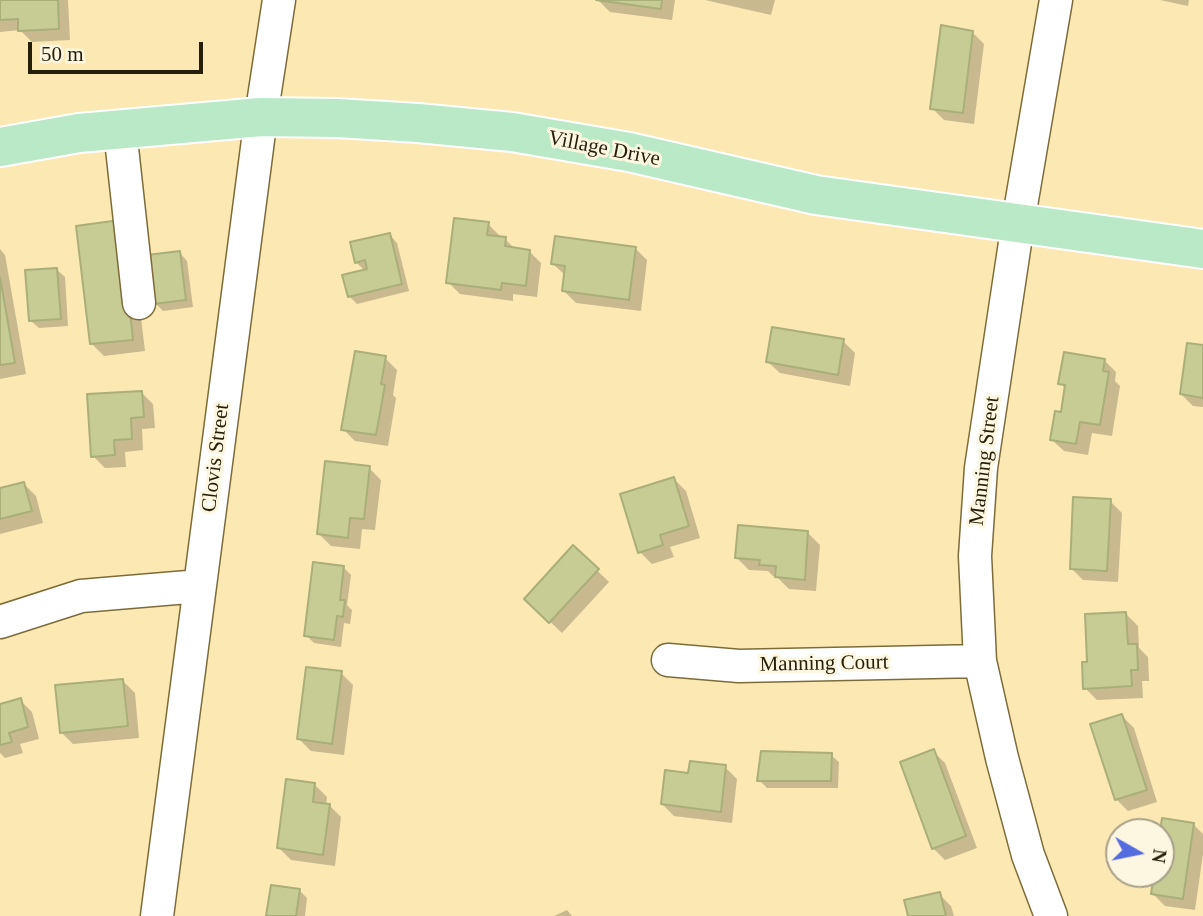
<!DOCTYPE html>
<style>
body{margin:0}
#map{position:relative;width:1203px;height:916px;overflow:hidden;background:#fbe8b2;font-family:"Times New Roman",serif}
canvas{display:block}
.north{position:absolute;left:1105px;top:818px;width:70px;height:70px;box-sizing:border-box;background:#fdf6e1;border:2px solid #a7a08a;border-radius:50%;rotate:99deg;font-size:19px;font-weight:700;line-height:28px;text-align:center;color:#251e08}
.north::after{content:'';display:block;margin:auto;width:24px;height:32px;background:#556be0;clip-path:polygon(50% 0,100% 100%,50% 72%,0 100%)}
.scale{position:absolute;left:28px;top:42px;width:175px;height:32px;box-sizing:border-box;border:4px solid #251e08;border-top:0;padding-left:9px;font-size:21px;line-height:24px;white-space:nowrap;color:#251e08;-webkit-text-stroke:5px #fdf6e1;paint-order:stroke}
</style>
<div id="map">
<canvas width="1203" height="916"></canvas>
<div class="north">N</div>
<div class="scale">50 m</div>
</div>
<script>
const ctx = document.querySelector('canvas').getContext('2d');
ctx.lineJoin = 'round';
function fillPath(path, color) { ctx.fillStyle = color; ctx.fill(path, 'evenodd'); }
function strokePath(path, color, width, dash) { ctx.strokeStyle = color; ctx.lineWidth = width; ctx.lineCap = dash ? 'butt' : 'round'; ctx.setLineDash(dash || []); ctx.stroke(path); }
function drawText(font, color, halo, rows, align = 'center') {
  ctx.font = font + ' "Times New Roman",serif'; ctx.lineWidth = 6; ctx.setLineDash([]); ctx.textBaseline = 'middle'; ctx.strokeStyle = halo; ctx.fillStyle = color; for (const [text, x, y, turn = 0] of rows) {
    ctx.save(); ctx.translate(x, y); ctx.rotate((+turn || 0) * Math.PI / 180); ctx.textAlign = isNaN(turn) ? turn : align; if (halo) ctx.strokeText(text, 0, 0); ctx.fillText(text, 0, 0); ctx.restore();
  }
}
fillPath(new Path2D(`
 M0,0h68l2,40 -38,2 -12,-12 -20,2z
 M598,0h77l-3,20 -62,-8z
 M705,0h70l-4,15z
 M1160,0h29l-1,6z
 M972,32l12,12 -10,80 -30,-4 -12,-12z
 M488,224l12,12v2l5,1 11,11 13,1 12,12 -4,34 -24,-3v7l-53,-7 -12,-12z
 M131,234l14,117 -41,5 -12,-12z
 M390,235l7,8 12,48 -52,13 -8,-8 16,-25 -9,-9z
 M635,248l12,12 -6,51 -65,-8 -12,-12 2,-15 -13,-12z
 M0,249l5,6 21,119 -26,5z
 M180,253l7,8 6,46 -30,4 -8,-8z
 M57,270l8,7 3,49 -29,2 -8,-7z
 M843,341l12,12 -5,33 -70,-13 -12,-11z
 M1203,347v60l-10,-1 -12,-12z
 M385,358l12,12 -4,25 3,3 -8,48 -33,-5 -12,-12z
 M1104,360l12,12 -1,9 5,5 -8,50 -20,-3 -4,22 -24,-4 -12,-11 10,-26 4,-25 -6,-6z
 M141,392l12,12 2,24 -13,1 1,21 -18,2 1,15 -21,1 -12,-12z
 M369,468l12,12 -6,50 -13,-1 -2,20 -29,-3 -12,-12z
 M674,479l12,12 14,47 -30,9 4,10 -22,7 -12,-12z
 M24,484l12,12 7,27 -43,11v-44z
 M1110,501l12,12 -4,69 -35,-2 -12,-12z
 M808,533l12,12 -4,46 -27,-2 -12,-12 -4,-1 -5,-5 -19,-1 -12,-12z
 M573,547l36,35 -47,51 -36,-34z
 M343,567l8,8 -4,30 5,5 -2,14 -6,-1 -3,24 -27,-4 -8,-8z
 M1126,614l12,12 1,22 9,9 1,24h-7l1,17 -46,2 -12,-12 4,-24z
 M341,673l12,12 -9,70 -33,-4 -12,-12z
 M123,681l12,12 4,45 -66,6 -12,-12z
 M20,700l12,12 7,27 -19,5 3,9 -18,5 -5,-5v-47z
 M1122,716l12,12 23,74 -29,9 -12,-12z
 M933,751l12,12 32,85 -32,12 -12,-12z
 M831,755l8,7 -1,26h-71l-8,-8z
 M725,767l12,12 -5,44 -58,-7 -12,-12 28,-29z
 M315,785l12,12 -1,8h3l12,12 -6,49 -44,-6 -12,-12z
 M1194,825l9,9v20l-8,56 -30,-4 -12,-12 3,-20h5z
 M299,890l8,8 -2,18h-37z
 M939,894l12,12 3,10h-44z
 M567,910l5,6h-18z`), '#0003');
const building = new Path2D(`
 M0,0h58l1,29 -41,2v-12l-18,1z
 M596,0h66l-1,9z
 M941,25l32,6 -10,82 -33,-4z
 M454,218l35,4 -2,13 19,2 -1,9 25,4 -4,36 -24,-3 -1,7 -55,-7z
 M120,220l13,120 -43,4 -14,-118z
 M390,233l12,51 -54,13 -6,-22 25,-6 -2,-9 -10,3 -5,-21z
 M555,236l81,11 -7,53 -67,-9 3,-25 -14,-2z
 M180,251l6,49 -33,4 -6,-49z
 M57,268l4,51 -32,2 -4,-51z
 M0,277l15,86 -15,2z
 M772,327l72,12 -6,36 -72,-13z
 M1187,343l16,2v53l-23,-4z
 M355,351l31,5 -5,28 4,1 -9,50 -35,-5z
 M1064,352l41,7 -2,12 6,1 -9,53 -20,-3 -4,22 -26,-4 5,-29 6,1 4,-27 -7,-1z
 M142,391l2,26 -13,1 1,21 -18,1 1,15 -24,2 -4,-63z
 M325,461l45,5 -6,53 -14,-1 -2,20 -31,-4z
 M674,477l15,49 -29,9 3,10 -25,8 -18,-59z
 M24,482l8,29 -32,8v-31z
 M1073,497l38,2 -4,72 -37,-2z
 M738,525l70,6 -3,49 -30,-3 1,-11 -17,-1 1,-5 -25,-2z
 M573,545l26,24 -50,54 -25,-24z
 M313,562l31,4 -4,34h5l-2,17 -6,-1 -3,24 -30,-4z
 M1126,612l2,32h9l1,26h-7l1,16 -49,3 -1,-27h5l-2,-48z
 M306,667l36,4 -10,73 -35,-5z
 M123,679l5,47 -68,7 -5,-48z
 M21,698l7,29 -19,6 3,9 -12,3v-41z
 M1122,714l25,76 -32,10 -25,-76z
 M934,749l32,87 -34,13 -32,-87z
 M761,751l71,2 -1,28h-74z
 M690,761l36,4 -5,47 -60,-8 4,-34 23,3z
 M286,779l29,4 -2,19 17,2 -7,51 -46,-7z
 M1162,818l32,5 -11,76 -32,-5 3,-20h7l-1,-42z
 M271,885l29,4 -4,27h-30z
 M940,892l6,24h-38l-4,-16z`);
fillPath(building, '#c7cc95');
strokePath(building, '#aaae79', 2);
const minor = new Path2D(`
 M120,130l19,173
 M0,622l81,-26 119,-10
 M668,660l71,6 241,-5
 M157,916l104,-799 18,-117
 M1051,916l-23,-61 -26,-97 -22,-97 -5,-105 6,-88 37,-245 38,-223`);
const major = new Path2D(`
 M0,147l79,-14 182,-16 76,1 81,5 94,9 117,20 187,43 387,54`);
strokePath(minor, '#7d6c39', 35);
strokePath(major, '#fff', 42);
strokePath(minor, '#fff', 32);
strokePath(major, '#bae9c7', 38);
drawText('21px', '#251e08', '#fdf6e1', [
 ["Village Drive",604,149,11],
 ["Clovis Street",216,458,-83],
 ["Manning Street",985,461,-83],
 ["Manning Court",824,664,-1]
]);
</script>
